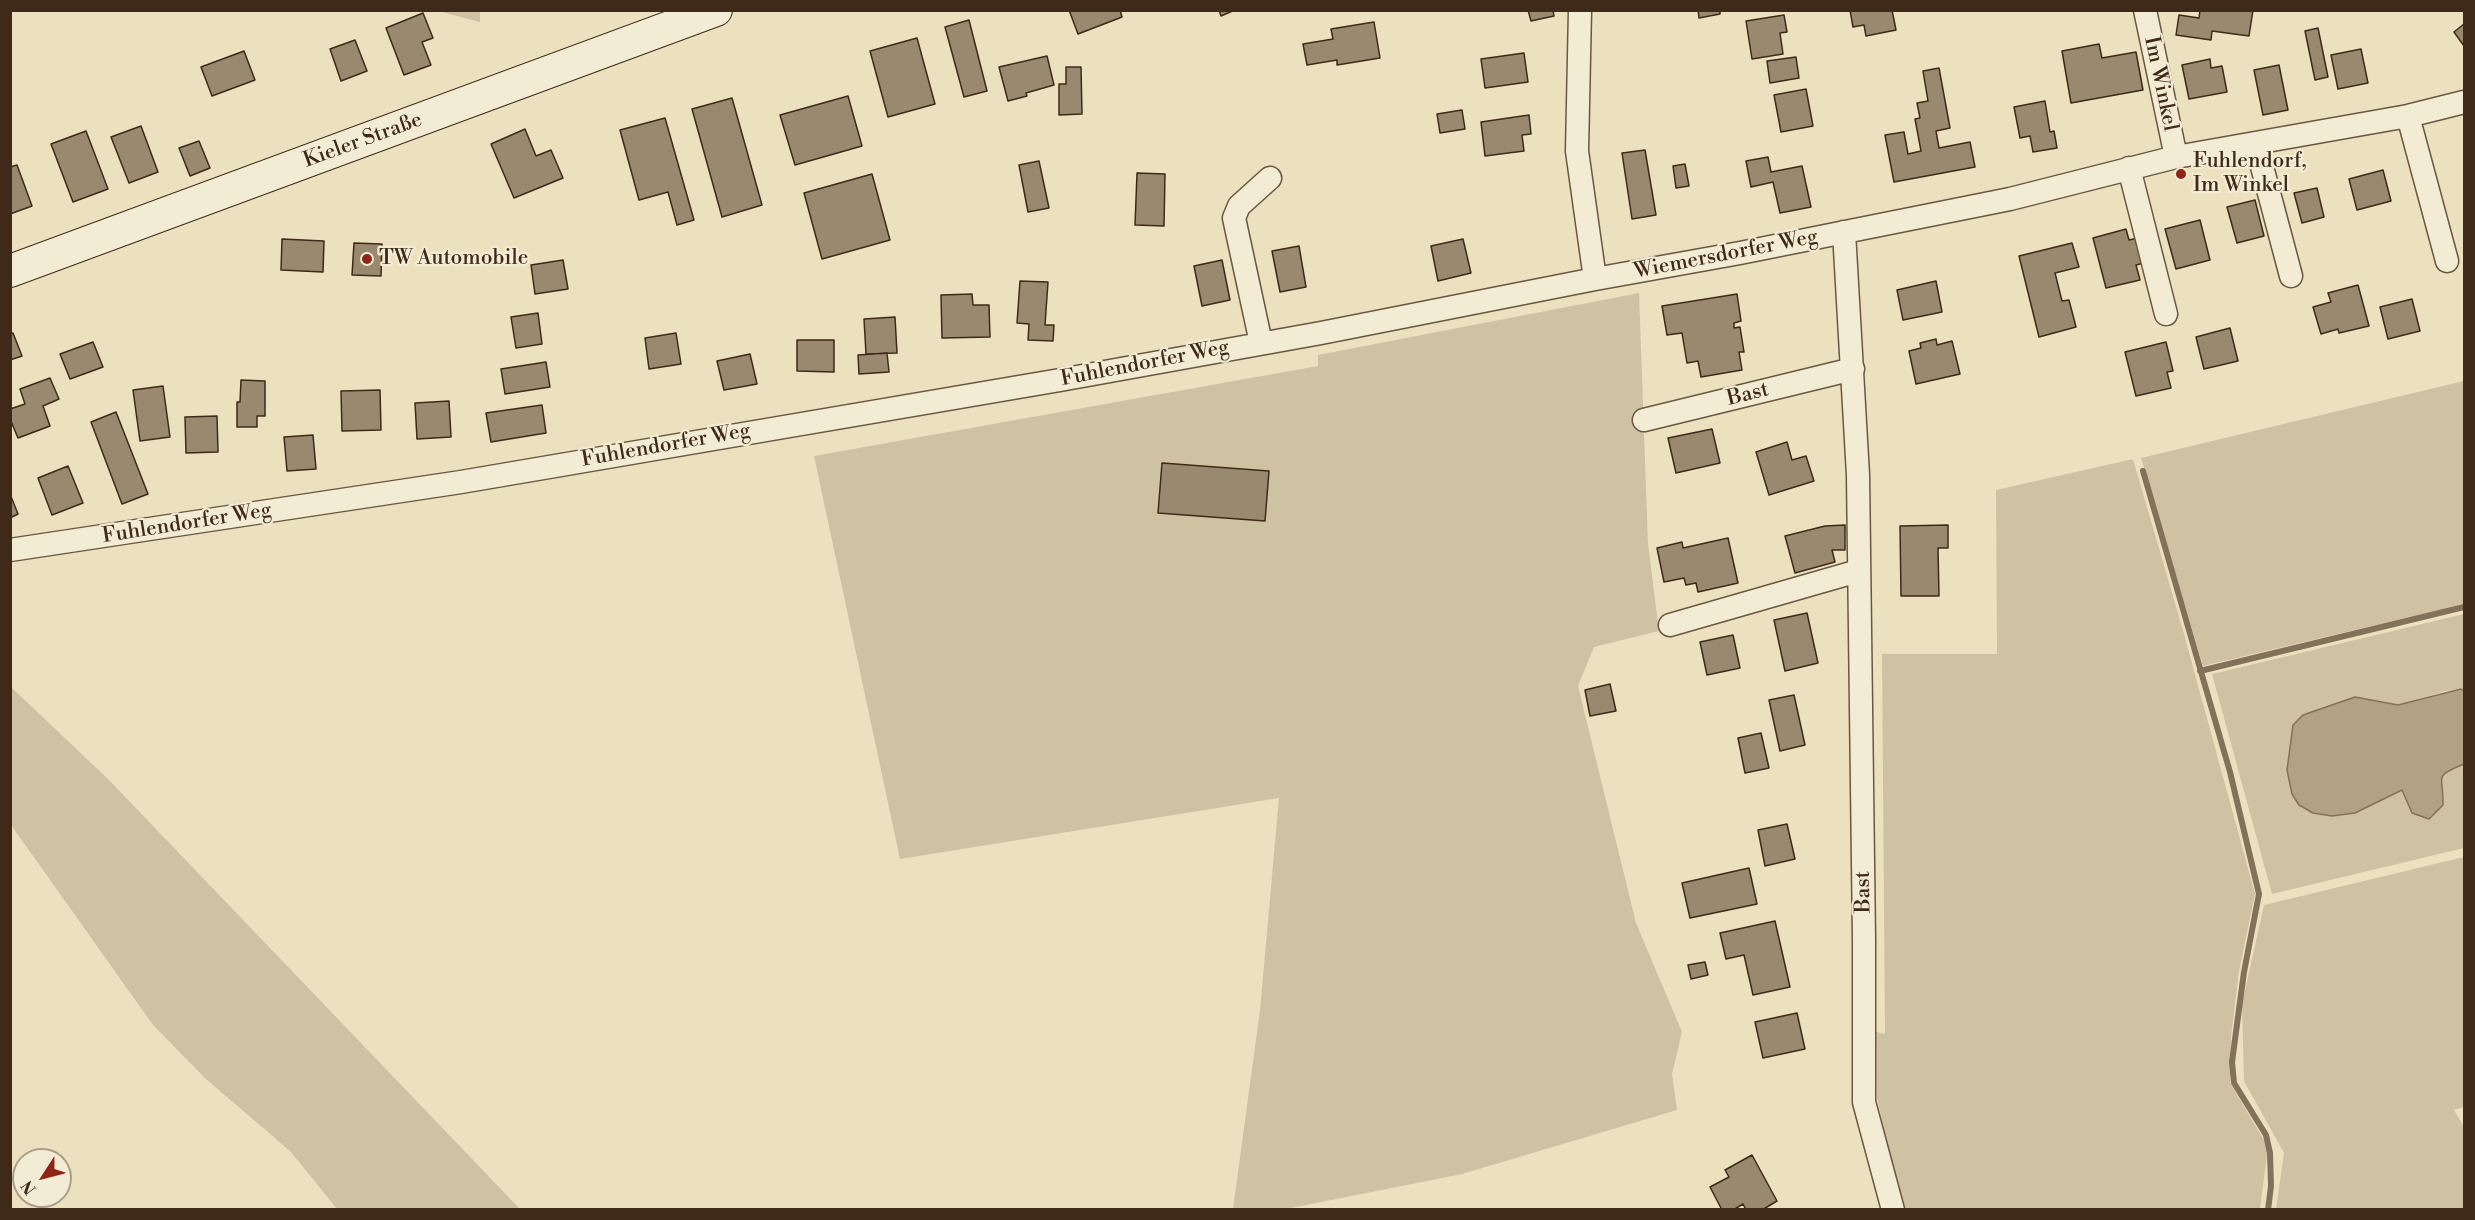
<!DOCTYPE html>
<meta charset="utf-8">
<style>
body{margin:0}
#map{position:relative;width:2475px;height:1220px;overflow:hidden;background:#ece1be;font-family:"Libre Bodoni",serif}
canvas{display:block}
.frame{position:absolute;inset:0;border:12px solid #3f2919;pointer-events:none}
.north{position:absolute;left:12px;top:1148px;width:60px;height:60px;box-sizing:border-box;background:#f3ecd5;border:2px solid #ab9e8a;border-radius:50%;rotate:234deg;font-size:16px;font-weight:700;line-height:24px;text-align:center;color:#3f2919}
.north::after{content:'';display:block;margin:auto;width:21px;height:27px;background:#8f2418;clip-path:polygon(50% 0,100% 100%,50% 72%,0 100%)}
</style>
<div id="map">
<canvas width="2475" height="1220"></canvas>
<div class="frame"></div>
<div class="north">N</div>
</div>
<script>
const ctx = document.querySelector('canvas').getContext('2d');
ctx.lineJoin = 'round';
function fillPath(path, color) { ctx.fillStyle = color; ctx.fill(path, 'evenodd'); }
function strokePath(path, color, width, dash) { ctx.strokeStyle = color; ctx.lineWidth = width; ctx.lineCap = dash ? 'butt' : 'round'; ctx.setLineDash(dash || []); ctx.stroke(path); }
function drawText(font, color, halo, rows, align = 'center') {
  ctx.font = font + ' "Libre Bodoni",serif'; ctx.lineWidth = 4.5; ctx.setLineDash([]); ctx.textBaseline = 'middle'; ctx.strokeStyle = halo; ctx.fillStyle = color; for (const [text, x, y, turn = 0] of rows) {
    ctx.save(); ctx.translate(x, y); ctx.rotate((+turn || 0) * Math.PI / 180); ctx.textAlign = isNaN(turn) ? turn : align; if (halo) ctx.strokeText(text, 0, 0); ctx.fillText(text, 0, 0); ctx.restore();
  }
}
fillPath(new Path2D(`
 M438,11h42v11z
 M1639,293l9,251 11,87 -65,16 -16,39 58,237 46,109 -10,42 5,36 -215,64 -176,35h-53l27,-199 19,-212 -379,61 -86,-403 504,-90v-11z
 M2464,381v223l-261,62 -62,-208z
 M2133,459l51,175 71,260 -16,77 -8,66 -1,46 38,64 -8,62h-358l-25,-111 -1,-66 9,2 -3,-380h115l-1,-164z
 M2464,614v77l-3,-2 -15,2 -48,14 -43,-8 -62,28 -6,45 68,43 48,-24 40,4 -3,-14 4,-7 20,-8v84l-192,46 -60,-220z
 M10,686l99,94 411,429h-183l-46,-57 -85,-73 -53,-54 -142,-200z
 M2464,857v250l-10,3 10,17v82h-188l8,-56 -40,-72 -2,-77 22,-99z`), '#cfc2a2');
const water = new Path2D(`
 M2461,689l3,2v73c-32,13 -20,11 -21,41l-14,14 -17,-6 -10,-23 -47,23 -23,3 -19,-3 -14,-8 -7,-11 -5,-24 6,-45 10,-10 52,-18 43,8z`);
fillPath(water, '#b1a286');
strokePath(water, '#83725a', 1.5);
strokePath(new Path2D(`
 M2143,471l87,301 29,122 -15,78 -12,90 2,21 32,52 4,18 1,33 -3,24
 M2200,671l264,-64`), '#83725a', 6);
const building = new Path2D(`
 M1069,10h51l2,7 -44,17z
 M1219,10h16l-14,6z
 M1528,10h25l1,6 -23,5z
 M1698,10h22v4l-21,4z
 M1850,10h42l4,20 -30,6 -2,-11 -11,2z
 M2200,10h53l-4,26 -37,-5 -1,9 -35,-5 3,-20 20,3z
 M423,13l10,25 -11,4 9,23 -27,10 -18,-47z
 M1784,15l3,17 -7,1 3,21 -31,5 -6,-38z
 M969,20l18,71 -23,6 -19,-70z
 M1374,22l6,36 -43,7v-5l-30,5 -4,-21 30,-5 -2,-10z
 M2464,24v22l-10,-14z
 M2318,28l10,49 -13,3 -10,-49z
 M917,38l18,66 -47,13 -18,-66z
 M355,40l12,31 -26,10 -11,-32z
 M2099,44l3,14 34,-6 7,38 -72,13 -9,-52z
 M2361,49l7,34 -30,6 -7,-34z
 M244,51l11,29 -43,16 -11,-29z
 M1524,53l4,29 -43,6 -4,-29z
 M1047,56l7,29 -28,8 1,3 -19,5 -9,-34z
 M1796,57l3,21 -29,5 -3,-22z
 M2210,59l1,9 11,-2 5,26 -38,7 -7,-34z
 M2279,65l9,45 -25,5 -9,-45z
 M1066,67h15l1,47 -23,1v-31h7z
 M1939,68l11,60 -14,3 3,17 31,-6 5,25 -81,15 -9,-47 19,-3 4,22 13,-3 -6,-32 5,-1 -3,-15 11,-2 -5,-30z
 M1806,89l7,37 -32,6 -7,-37z
 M848,96l14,50 -67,19 -15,-50z
 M732,98l30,107 -40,12 -30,-108z
 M2045,101l5,31 4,-1 3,17 -24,4 -3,-16 -10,2 -6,-31z
 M1462,110l3,19 -25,4 -3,-19z
 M1529,115l2,19 -9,1 2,16 -39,5 -4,-34z
 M665,118l29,102 -17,5 -9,-33 -29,8 -19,-70z
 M141,126l17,46 -29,11 -18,-46z
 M525,129l11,27 15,-6 12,28 -49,20 -23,-54z
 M86,131l22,58 -35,13 -22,-58z
 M199,141l11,27 -20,8 -11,-28z
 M1645,150l11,65 -24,4 -10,-66z
 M1768,157l3,15 31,-6 9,41 -31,6 -7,-31 -22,5 -5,-26z
 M1039,161l10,47 -21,4 -9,-47z
 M1685,164l4,22 -13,2 -3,-22z
 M17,165l15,41 -22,8v-47z
 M2383,170l8,31 -34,9 -8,-31z
 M1137,173l28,1 -1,52 -29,-1z
 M872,174l18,66 -68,19 -18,-66z
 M2317,188l7,29 -22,6 -8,-30z
 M2255,200l9,36 -27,7 -10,-36z
 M2200,220l10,40 -34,9 -11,-40z
 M2126,229l3,11 9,-2 6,25 -8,2 4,15 -34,8 -13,-50z
 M282,239l42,2 -1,31 -42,-2z
 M1463,239l8,34 -33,8 -7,-35z
 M354,243l28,1 -1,32 -29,-1z
 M2072,243l7,24 -24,6 7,28 7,-1 7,27 -37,10 -20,-81z
 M1299,246l7,41 -26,5 -8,-41z
 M563,260l5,29 -33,5 -4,-29z
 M1222,260l8,40 -28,6 -8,-40z
 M1020,281l28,1 -3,43h9l-1,16 -25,-1 1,-16 -12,-1z
 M1936,281l6,31 -39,8 -6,-30z
 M2358,285l11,41 -30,7 -1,-4 -17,5 -8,-27 18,-5 -3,-9z
 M972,294l1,11h16l1,32 -48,1 -1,-43z
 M1737,294l4,27 -7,2v5l6,-1 4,25h-5l3,18 -41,7 -3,-16 -11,2 -5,-30 -15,2 -5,-29z
 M2412,299l8,32 -32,8 -8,-32z
 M538,313l4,31 -26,4 -5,-31z
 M895,317l2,36 -31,1 -2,-35z
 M2230,328l8,33 -34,8 -8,-32z
 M13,333l9,23 -12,4v-26z
 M676,333l5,31 -32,5 -4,-31z
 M1936,339l1,6 15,-4 8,33 -44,10 -7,-33 12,-3 -1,-5z
 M797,340h37v32l-37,-1z
 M93,342l10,25 -33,12 -10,-25z
 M2166,342l7,29 -6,1 4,16 -35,8 -11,-44z
 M887,353l2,19 -30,2 -1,-19z
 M750,354l7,30 -33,6 -7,-29z
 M546,362l4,25 -45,7 -4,-25z
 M50,378l9,21 -16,7 7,20 -32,12 -8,-19v-10l15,-5 -5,-15z
 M241,380l24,1v35h-8v11h-20v-25h3z
 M163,386l7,51 -30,4 -7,-51z
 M380,390l1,40 -39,1 -1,-40z
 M449,401l2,36 -34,2 -2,-36z
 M542,405l4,28 -55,9 -5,-29z
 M116,412l32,82 -26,10 -31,-82z
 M217,416l1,36 -32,1 -1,-36z
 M1712,429l8,34 -44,10 -8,-35z
 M313,435l3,34 -29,2 -3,-34z
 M1787,442l5,18 14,-4 8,25 -45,14 -13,-43z
 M1162,463l107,8 -4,50 -107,-8z
 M68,466l15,37 -31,12 -14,-37z
 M10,494l8,20 -8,4z
 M1845,525v25h-13l3,12 -40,11 -10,-37 40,-10z
 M1948,525v23h-10l1,48h-38l-1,-70z
 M1728,538l10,45 -40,9 -2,-9 -10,2 -2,-7 -20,4 -7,-34 25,-6 1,6z
 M1807,613l11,50 -33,8 -11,-51z
 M1733,635l7,33 -33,7 -7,-33z
 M1610,684l6,27 -26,5 -5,-26z
 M1794,695l11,50 -25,6 -11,-51z
 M1761,733l8,35 -24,5 -7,-35z
 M1787,824l8,35 -30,7 -7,-36z
 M1749,868l8,36 -67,14 -8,-35z
 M1775,921l15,66 -37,8 -9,-40 -18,4 -6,-26z
 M1705,962l3,13 -17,4 -3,-14z
 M1797,1013l8,36 -42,9 -8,-36z
 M1752,1155l25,46 -15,9h-16l-3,-6 -10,6h-11l-12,-23 19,-10 -4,-7z`);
fillPath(building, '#99896f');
strokePath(building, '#3f2919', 1.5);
const street = new Path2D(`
 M1580,10l-3,141 18,128
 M2145,10l31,147
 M2408,116l39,145
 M2256,144l35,132
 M2129,168l37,146
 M1844,232l14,243 6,465v162l29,108
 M1261,343l-27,-125 5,-12 31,-28
 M1644,420l209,-51
 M10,550l451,-68 599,-102 261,-47 274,-54 145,-26 270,-54 166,-42 232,-41 56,-14
 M1670,625l188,-54`);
const secondary = new Path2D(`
 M10,271l706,-261`);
strokePath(street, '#6a5742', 25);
strokePath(secondary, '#3f2919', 34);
strokePath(street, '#f3ecd5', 22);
strokePath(secondary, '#f3ecd5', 32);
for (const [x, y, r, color] of [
 [2181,174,6,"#8f2418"],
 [367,259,6,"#8f2418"]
]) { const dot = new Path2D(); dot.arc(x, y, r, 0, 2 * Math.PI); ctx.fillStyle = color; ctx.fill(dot); strokePath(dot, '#f3ecd5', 2); }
drawText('21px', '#3f2919', '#f3ecd5', [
 ["Im Winkel",2160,84,78],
 ["Kieler Straße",363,141,-20],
 ["Wiemersdorfer Weg",1726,255,-11],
 ["Fuhlendorfer Weg",1145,364,-11],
 ["Bast",1748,395,-14],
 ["Fuhlendorfer Weg",666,446,-10],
 ["Fuhlendorfer Weg",187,524,-9],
 ["Bast",1864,892,-91]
]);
drawText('21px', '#3f2919', '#f3ecd5', [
 ["Fuhlendorf,",2193,162],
 ["Im Winkel",2193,186],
 ["TW Automobile",379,259]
], 'left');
</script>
